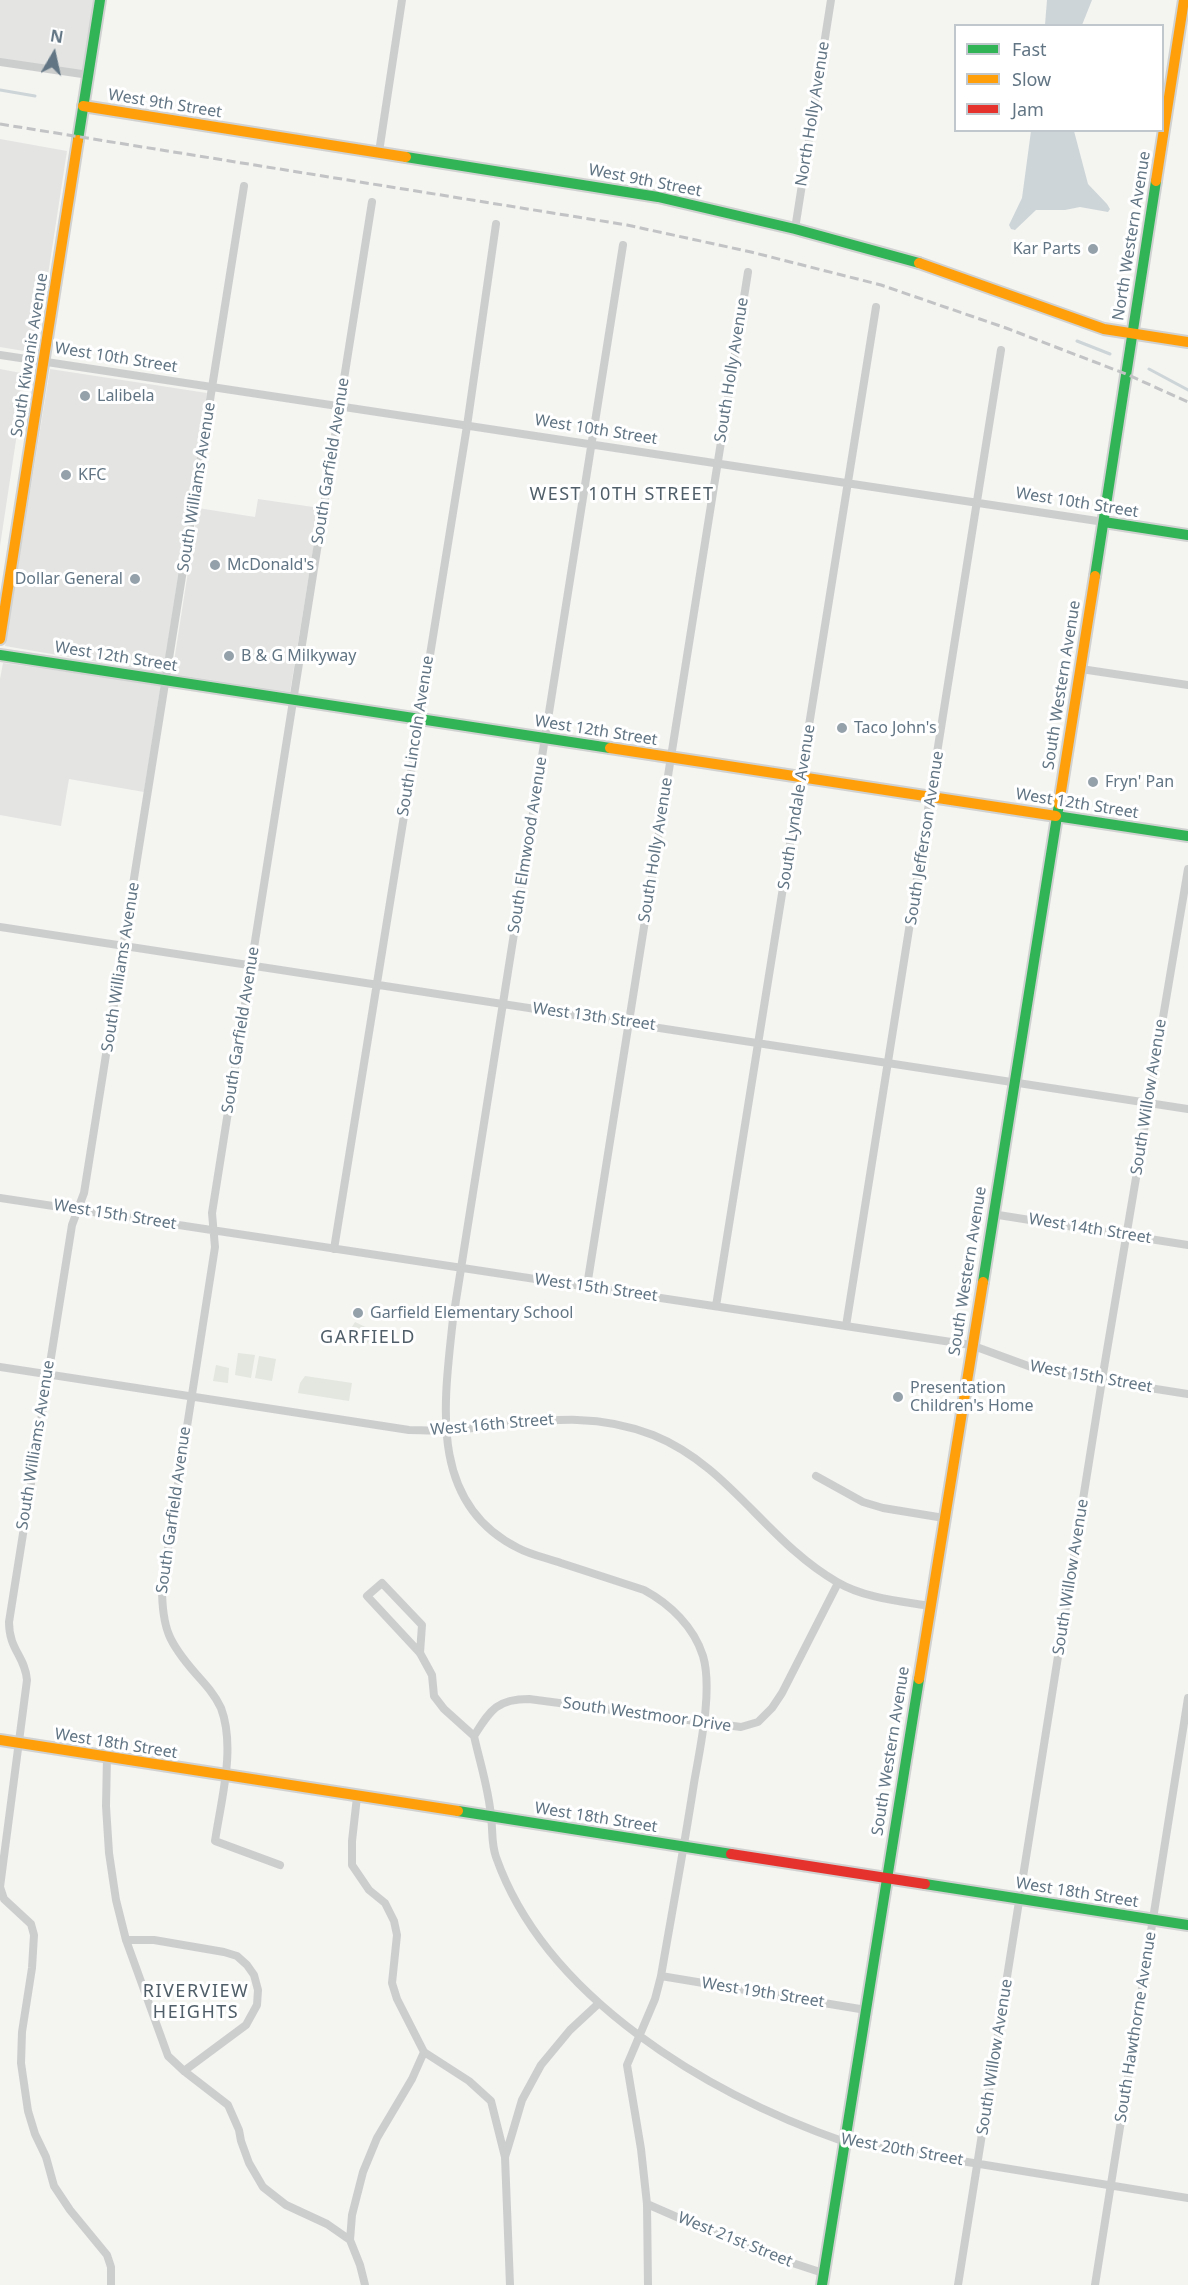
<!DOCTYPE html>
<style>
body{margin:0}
#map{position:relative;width:1188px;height:2285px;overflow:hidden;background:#f4f4f1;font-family:"Noto Sans",sans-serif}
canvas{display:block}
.legend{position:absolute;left:954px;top:24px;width:210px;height:108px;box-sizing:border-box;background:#fff;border:2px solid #c0c8ce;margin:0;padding:8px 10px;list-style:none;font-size:18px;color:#617584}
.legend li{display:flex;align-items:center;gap:12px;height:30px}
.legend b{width:30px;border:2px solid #c0c8ce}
.north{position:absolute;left:24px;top:24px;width:60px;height:60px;-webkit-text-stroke:4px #fff;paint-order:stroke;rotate:9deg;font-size:16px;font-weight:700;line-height:24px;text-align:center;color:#617584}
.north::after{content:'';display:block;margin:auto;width:21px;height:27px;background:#617584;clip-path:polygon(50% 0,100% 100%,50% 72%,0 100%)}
</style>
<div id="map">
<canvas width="1188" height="2285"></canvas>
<ul class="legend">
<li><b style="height:8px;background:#30b455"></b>Fast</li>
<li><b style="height:8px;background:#ff9f0a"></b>Slow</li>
<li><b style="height:8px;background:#e5322d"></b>Jam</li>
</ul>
<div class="north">N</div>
</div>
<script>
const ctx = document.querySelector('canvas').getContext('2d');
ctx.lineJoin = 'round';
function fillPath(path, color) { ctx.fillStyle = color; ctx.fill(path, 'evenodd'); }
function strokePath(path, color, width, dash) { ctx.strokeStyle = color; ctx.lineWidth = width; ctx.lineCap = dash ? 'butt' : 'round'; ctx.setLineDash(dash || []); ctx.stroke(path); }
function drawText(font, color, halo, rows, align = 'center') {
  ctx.font = font + ' "Noto Sans",sans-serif'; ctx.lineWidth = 6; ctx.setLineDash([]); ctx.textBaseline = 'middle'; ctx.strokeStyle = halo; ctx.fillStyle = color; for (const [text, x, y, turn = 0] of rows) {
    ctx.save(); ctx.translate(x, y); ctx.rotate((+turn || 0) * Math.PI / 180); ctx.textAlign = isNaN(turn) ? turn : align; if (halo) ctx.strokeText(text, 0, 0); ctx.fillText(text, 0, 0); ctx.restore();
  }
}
fillPath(new Path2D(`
 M0,0h100l-11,75 -89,-13z
 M0,139l67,12 -31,202 -36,-6z
 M0,369l26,5 -26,172z
 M50,369l157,24 -44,280 -158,-27z
 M258,499l62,9 -30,184 -118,-18 26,-166 57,9z
 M3,663l158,22 -17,107 -75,-13 -8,47 -61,-11v-136z`), '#e4e5e3');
fillPath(new Path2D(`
 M355,1322l21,10 -10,13 -19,-10z
 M238,1353l17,2 -4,23 -16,-3z
 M259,1356l17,3 -4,22 -17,-3z
 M216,1365l13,3 -1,15 -15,-2z
 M305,1376l47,7 -3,18 -51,-8 2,-10z`), '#e3e7df');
fillPath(new Path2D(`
 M1047,0h45l-10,25h-37z
 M1031,131h43l14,53 19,20 3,5 -2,3 -28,-5 -15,3h-29l-21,20 -4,-1 -2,-4 13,-27z`), '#cdd5d8');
strokePath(new Path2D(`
 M0,90l35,6
 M1077,341l33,13
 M1149,369l39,21`), '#cdd5d8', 3);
const fast = new Path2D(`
 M78,140l22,-140
 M406,157l252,40 137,32 124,34
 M1104,522l84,13
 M1095,576l61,-395
 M0,655l610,93
 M1056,816l132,20
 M983,1282l76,-478
 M458,1811l273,43
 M925,1884l263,41
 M822,2285l97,-606`);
const slow = new Path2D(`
 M83,106l323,51
 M1156,181l28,-181
 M919,263l185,66 84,13
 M0,639l78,-499
 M610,748l446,68
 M1059,804l36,-228
 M919,1679l64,-397
 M0,1740l458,71`);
const jam = new Path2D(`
 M731,1854l194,30`);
strokePath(fast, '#d0d1d1', 14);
strokePath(slow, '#d0d1d1', 14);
strokePath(jam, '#d0d1d1', 14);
strokePath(new Path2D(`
 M0,62l89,13
 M379,152l23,-152
 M795,229l36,-229
 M623,245l-170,1074c-9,84 -25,184 65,229 13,7 29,10 43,15 28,9 56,18 83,27 26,14 50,37 59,66 10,34 -3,92 -9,127 -10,65 -22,129 -33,193l-6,23 -28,66 14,84 6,55 1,81
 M0,355l1104,167
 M1081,669l107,16
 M0,927l1188,182
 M0,1198l971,147 71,26 146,23
 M992,1214l196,31
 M334,1249l133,-823 29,-202
 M587,1286l161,-1014
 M716,1306l160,-999
 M846,1326l155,-976
 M0,1367l409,63c12,0 25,1 37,0 74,-3 133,-24 207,5 77,31 114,107 184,147 27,16 62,19 93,24
 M816,1476l47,26 20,6 61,10
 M838,1583l-56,110 -10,15 -14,14 -17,5 -212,-28c-33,0 -39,12 -55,37 6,27 15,54 17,81 2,13 0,26 5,40 50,142 214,238 349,285l343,56
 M420,1653l2,-28 -40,-42 -15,13 53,57 12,22 2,21 10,13 30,27
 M107,1757l-1,49 3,47 7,47 10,40 42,116 16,15 44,34 11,25 2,11 8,22 14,24 23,18 41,19 23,16
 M357,1797l-5,44v24l17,25 16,13 9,18 3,14 -5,48 5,16 27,53 45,29 22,20 14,56
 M280,1865l-65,-24c6,-41 21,-93 6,-133 -6,-13 -15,-23 -25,-34 -27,-31 -34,-45 -34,-87l53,-340 -3,-34 160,-1011
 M126,1940h28l70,12 13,4 10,9 7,10 4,15 -1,15 -11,20 -62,46
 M661,1976l205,34
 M647,2204l103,45 73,24
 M111,2285v-18l-4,-12 -37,-45 -16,-24 -8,-29 -11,-23 -7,-23 -7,-48 1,-31 10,-64 2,-33 -3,-11 -27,-25 -4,-12 27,-207c-2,-24 -18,-30 -18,-58l63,-397 12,-32 160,-1007
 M365,2285l-5,-20 -10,-25 2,-25 11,-43 14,-34 35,-59 12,-27
 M510,2285l-5,-128 7,-23 10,-34 19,-35 29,-35 28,-26
 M958,2285l144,-905 86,-511
 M1095,2285l93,-587`), '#cccece', 8);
strokePath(fast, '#30b455', 10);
strokePath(slow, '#ff9f0a', 10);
strokePath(jam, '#e5322d', 10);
strokePath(new Path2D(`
 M0,124l627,101 124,27 130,33 125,43 120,46 62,28`), '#c1c3c4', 3, [9, 4.5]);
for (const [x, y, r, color] of [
 [1093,249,6,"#94a1aa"],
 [85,396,6,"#94a1aa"],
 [66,475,6,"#94a1aa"],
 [215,565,6,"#94a1aa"],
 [135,579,6,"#94a1aa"],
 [229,656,6,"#94a1aa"],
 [842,728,6,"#94a1aa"],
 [1093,782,6,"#94a1aa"],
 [358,1313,6,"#94a1aa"],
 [898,1397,6,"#94a1aa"]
]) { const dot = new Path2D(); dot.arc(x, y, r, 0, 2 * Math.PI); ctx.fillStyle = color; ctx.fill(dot); strokePath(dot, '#fff', 2); }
drawText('16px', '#617584', '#fff', [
 ["West 9th Street",165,104,9],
 ["North Holly Avenue",813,114,-81],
 ["West 9th Street",645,181,11],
 ["North Western Avenue",1132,236,-81],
 ["South Kiwanis Avenue",30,355,-81],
 ["West 10th Street",116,358,9],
 ["South Holly Avenue",732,370,-81],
 ["West 10th Street",596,430,9],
 ["South Garfield Avenue",331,461,-81],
 ["South Williams Avenue",197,487,-81],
 ["West 10th Street",1077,503,9],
 ["West 12th Street",116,657,9],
 ["South Western Avenue",1062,685,-81],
 ["West 12th Street",596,731,9],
 ["South Lincoln Avenue",416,736,-81],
 ["West 12th Street",1077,804,9],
 ["South Lyndale Avenue",797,807,-81],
 ["South Jefferson Avenue",925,838,-81],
 ["South Elmwood Avenue",528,845,-81],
 ["South Holly Avenue",656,850,-81],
 ["South Williams Avenue",121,967,-81],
 ["West 13th Street",594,1017,8],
 ["South Garfield Avenue",241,1030,-81],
 ["South Willow Avenue",1149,1097,-81],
 ["West 15th Street",115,1215,9],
 ["West 14th Street",1090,1229,9],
 ["South Western Avenue",968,1271,-81],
 ["West 15th Street",596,1288,8],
 ["West 15th Street",1091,1377,10],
 ["West 16th Street",492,1425,-5],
 ["South Williams Avenue",36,1445,-81],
 ["South Garfield Avenue",174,1510,-82],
 ["South Willow Avenue",1071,1577,-81],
 ["South Westmoor Drive",647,1715,8],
 ["West 18th Street",116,1744,9],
 ["South Western Avenue",891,1751,-81],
 ["West 18th Street",596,1818,9],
 ["West 18th Street",1077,1893,9],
 ["West 19th Street",763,1993,9],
 ["South Hawthorne Avenue",1136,2027,-81],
 ["South Willow Avenue",995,2057,-81],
 ["West 20th Street",902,2150,10],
 ["West 21st Street",735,2240,22]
]);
drawText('16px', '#617584', '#fff', [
 ["Kar Parts",1081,249,"right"],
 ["Lalibela",97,396],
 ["KFC",78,475],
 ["McDonald's",227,565],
 ["Dollar General",123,579,"right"],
 ["B & G Milkyway",241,656],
 ["Taco John's",854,728],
 ["Fryn' Pan",1105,782],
 ["Garfield Elementary School",370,1313],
 ["Presentation",910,1388],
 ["Children's Home",910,1406]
], 'left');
ctx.letterSpacing = '1.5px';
drawText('18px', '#4f5e68', '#fff', [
 ["WEST 10TH STREET",622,495],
 ["GARFIELD",368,1338],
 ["RIVERVIEW",196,1992],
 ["HEIGHTS",196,2013]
]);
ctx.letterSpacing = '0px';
</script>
